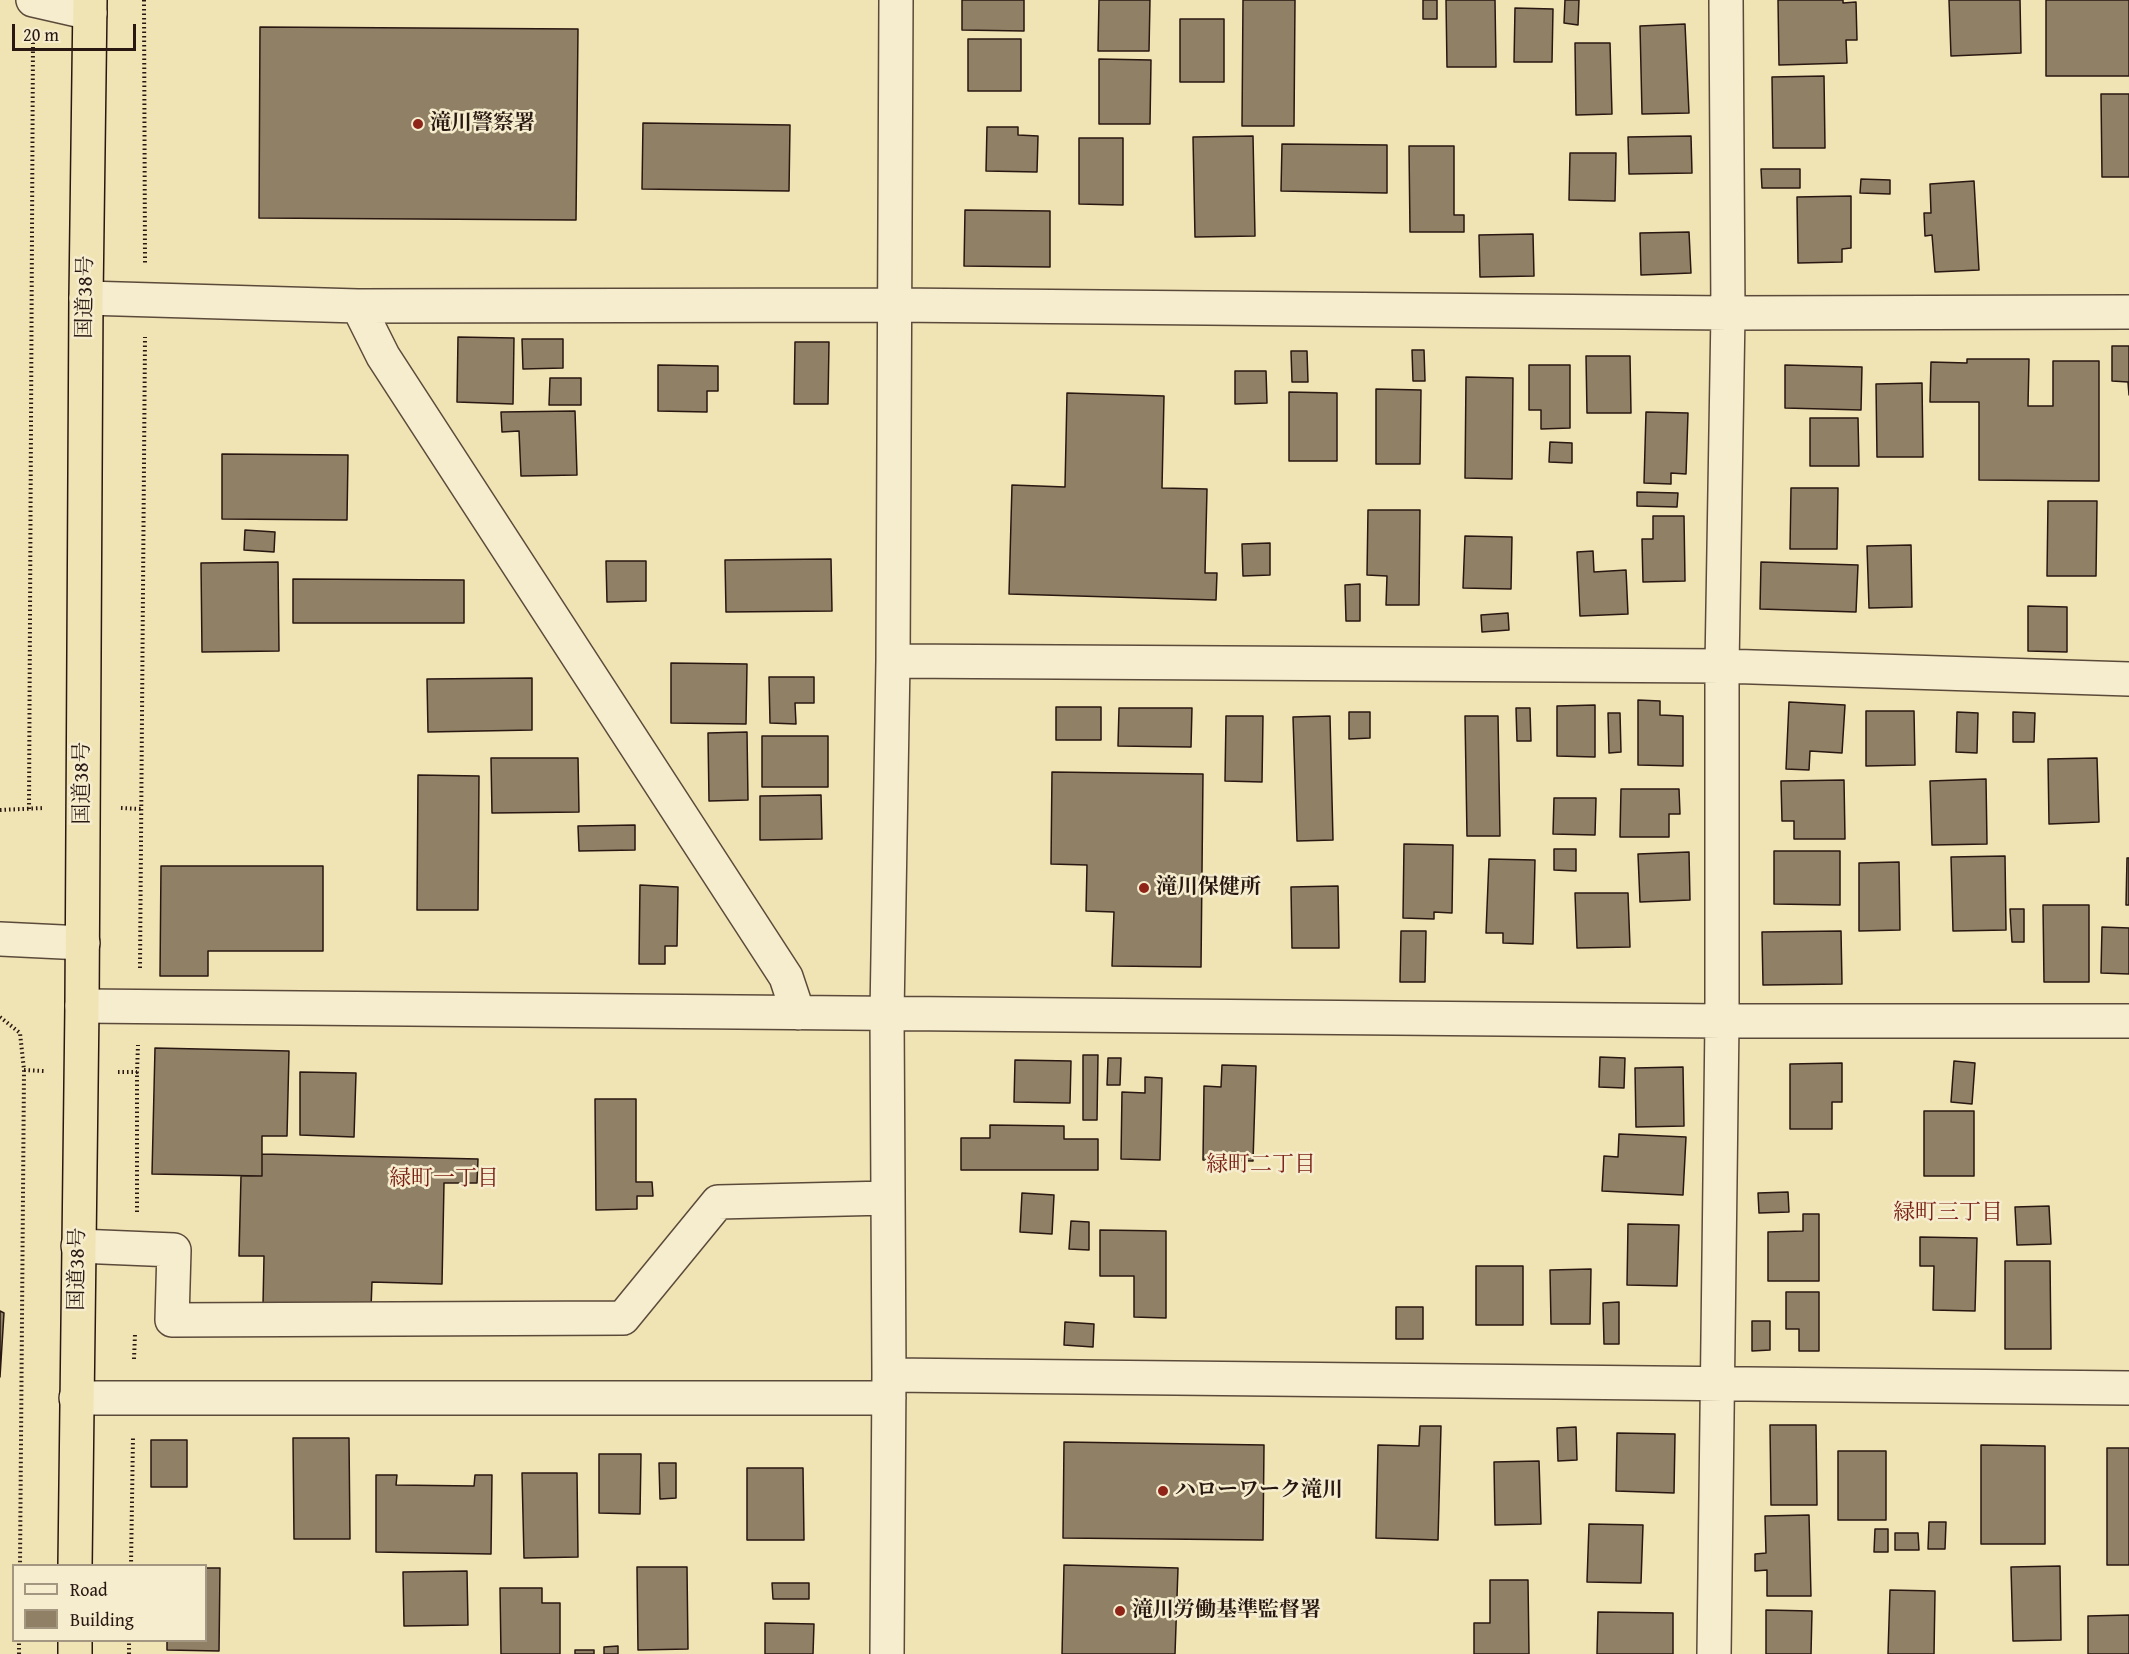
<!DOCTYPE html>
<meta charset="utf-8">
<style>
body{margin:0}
#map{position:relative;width:2129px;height:1654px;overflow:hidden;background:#f0e3b4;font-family:"Gentium Book Plus",serif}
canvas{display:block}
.legend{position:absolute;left:12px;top:1564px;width:195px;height:78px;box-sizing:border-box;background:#f5edce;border:2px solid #a39782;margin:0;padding:8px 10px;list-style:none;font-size:18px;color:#291711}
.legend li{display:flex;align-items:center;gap:12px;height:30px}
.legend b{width:30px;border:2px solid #a39782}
.scale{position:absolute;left:12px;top:24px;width:124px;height:27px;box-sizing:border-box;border:3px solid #291711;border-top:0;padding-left:8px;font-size:18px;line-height:21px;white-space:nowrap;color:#291711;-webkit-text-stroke:4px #f5edce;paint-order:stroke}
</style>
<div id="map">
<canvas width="2129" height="1654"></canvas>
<ul class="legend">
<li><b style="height:8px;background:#f5edce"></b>Road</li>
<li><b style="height:16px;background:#908166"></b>Building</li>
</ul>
<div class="scale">20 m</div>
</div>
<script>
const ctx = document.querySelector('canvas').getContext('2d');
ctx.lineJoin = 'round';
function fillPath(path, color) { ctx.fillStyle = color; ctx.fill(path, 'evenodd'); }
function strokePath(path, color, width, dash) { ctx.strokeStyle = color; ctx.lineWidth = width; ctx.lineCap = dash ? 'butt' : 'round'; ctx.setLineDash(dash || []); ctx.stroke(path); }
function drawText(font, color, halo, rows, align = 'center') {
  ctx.font = font + ' "Gentium Book Plus","Noto Serif JP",serif'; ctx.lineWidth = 5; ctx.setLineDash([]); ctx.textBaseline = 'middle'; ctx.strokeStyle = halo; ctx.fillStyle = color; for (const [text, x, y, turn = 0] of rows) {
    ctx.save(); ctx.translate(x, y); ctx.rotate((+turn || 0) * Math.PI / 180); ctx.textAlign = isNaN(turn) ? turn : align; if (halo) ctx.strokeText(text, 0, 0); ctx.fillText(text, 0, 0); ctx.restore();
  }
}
const building = new Path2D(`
 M962,0h62v31l-62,-1z
 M1099,0h51l-1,51h-51z
 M1243,0h52l-1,126h-52z
 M1423,0h14v19h-14z
 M1446,0h49l1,67h-49z
 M1565,0h14l-1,25 -14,-2z
 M1778,0h65v3l13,-1 1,38h-11l1,23 -68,2z
 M1949,0h71l1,53 -70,3z
 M2046,0h83v76h-83z
 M1515,8l38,1 -1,53h-38z
 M1180,19h44v63h-44z
 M1685,24l4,89 -47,1 -2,-88z
 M260,27l318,2 -2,191 -317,-2z
 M968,39h53v52h-53z
 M1575,43h35l2,71 -36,1z
 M1099,59l52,1 -1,64h-51z
 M1824,76l1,72h-52l-1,-71z
 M2101,94h28v83h-27z
 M643,123l147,2 -1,66 -147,-2z
 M987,127h31v8l20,1 -1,36 -51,-1z
 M1253,136l2,100 -60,1 -2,-100z
 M1691,136l1,37 -63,1 -1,-37z
 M1079,138h44v67l-44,-1z
 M1282,144l105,1v48l-106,-2z
 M1409,146h45v69h10v17h-54z
 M1570,153h46l-1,48 -46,-1z
 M1761,169h39v19h-38z
 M1861,179l29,1v14l-30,-1z
 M1974,181l5,89 -44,2 -3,-37 -7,1 -1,-23h7l-1,-29z
 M1851,196v52l-9,1v13l-44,1 -1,-66z
 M965,210l85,1v56l-86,-1z
 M1689,232l2,41 -50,2 -1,-42z
 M1533,234l1,42 -54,1 -1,-42z
 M458,337l56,1 -1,66 -56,-2z
 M522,339h41v29l-40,1z
 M795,342h34l-1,62h-34z
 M2112,346h17v49l-1,-13 -16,-1z
 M1412,350h12l1,31h-12z
 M1291,351h16l1,31h-16z
 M1586,356h44l1,57h-44z
 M1967,359h62l-1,47h25v-45h46v120l-120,-1v-78h-49l1,-40 36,1z
 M658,365l60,1v25h-11v21l-49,-1z
 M1529,365h41v63l-29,1v-19h-12z
 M1785,365l77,2 -1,43 -76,-2z
 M1235,371h31l1,32 -32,1z
 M1466,377l47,1 -1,101 -47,-1z
 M550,378h31v27h-32z
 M1922,383l1,74h-46l-1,-73z
 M1376,389l45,1 -1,74h-44z
 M1289,392l48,1v68h-48z
 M1067,393l97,3 -2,92 45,1 -2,84h12l-1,27 -207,-6 3,-109 53,2z
 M575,411l2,64 -56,1 -2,-45 -17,1 -1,-20z
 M1646,412l42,1 -2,61 -15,-1v11l-27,-1z
 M1810,418h48l1,48h-49z
 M1550,442l22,1v20l-23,-1z
 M222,454l126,1 -1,65 -125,-1z
 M1791,488h47l-1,61h-47z
 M1637,492l41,1 -1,14 -40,-1z
 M2048,501h49l-1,75h-49z
 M1368,510h52l-1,95h-33l1,-29 -20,-1z
 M1653,516h31l1,65 -42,1 -1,-43h11z
 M245,530l30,2 -1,20 -30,-2z
 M1465,536l47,1 -1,52 -48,-1z
 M1270,543v32l-27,1 -1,-32z
 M1911,545l1,62 -43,1 -2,-62z
 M1593,551l1,21 32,-2 2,44 -48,2 -3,-64z
 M831,559l1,52 -106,1 -1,-52z
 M606,561h40v40l-39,1z
 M278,562l1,89 -77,1 -1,-89z
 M1761,562l97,3 -2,47 -96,-3z
 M293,579l171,1v43h-171z
 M1360,584v37h-14l-1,-36z
 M2028,606l39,1v45l-39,-1z
 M1508,613l1,17 -27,2 -1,-17z
 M671,663l76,1 -1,60 -75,-1z
 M769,677h45v26h-19l1,21 -26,-1z
 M532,678v52l-104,2 -1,-53z
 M1638,700l22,1v14l23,1v50l-45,-1z
 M1789,702l56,3 -3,48 -32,-2 -1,19 -23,-1z
 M1595,705v52l-38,-1v-50z
 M1056,707h45v33h-45z
 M1119,708h73l-1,39 -73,-1z
 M1516,708h14l1,33h-14z
 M1866,711h48l1,54 -49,1z
 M1349,712h21v26l-21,1z
 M1957,712l21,1 -1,40 -21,-1z
 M2013,712l22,1 -1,29h-21z
 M1608,713h12l1,39 -12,1z
 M1226,716h37l-1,66 -37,-1z
 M1330,716l3,124 -36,1 -4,-124z
 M1465,716h33l2,120h-33z
 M747,732l1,68 -39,1 -1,-68z
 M762,736h66v51h-66z
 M491,758h87l1,54 -87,1z
 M2097,758l2,64 -50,2 -1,-65z
 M1052,772l151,2 -2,193 -89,-1 2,-54 -28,-1 1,-46 -36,-1z
 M418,775l61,1 -1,134h-61z
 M1986,779l1,65 -55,1 -2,-64z
 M1844,780l1,59h-51v-18h-12l-1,-40z
 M1621,789h58l1,25h-11v23h-49z
 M821,795l1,44 -62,1v-44z
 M1554,798h42l-1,37 -42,-1z
 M635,825v25l-56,1 -1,-25z
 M1404,844l49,1 -1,68 -18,-1v7l-31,-1z
 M1554,849h22v22l-22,-1z
 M1774,851h66v54l-66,-1z
 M1689,852l1,48 -50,2 -2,-48z
 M2005,856l1,74 -53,1 -2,-74z
 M2127,858h2v47h-3z
 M1489,859l46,1 -2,84 -30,-1v-10h-17z
 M1899,862l1,68 -41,1v-68z
 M161,866h162v85h-115v25h-48z
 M640,885l38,2 -1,59h-12v18h-26z
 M1338,886l1,62h-47l-1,-61z
 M1575,893h53l2,54 -53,1z
 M2043,905h46v77h-45z
 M2010,909h14v33h-12z
 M2102,927l27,1v46l-28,-1z
 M1401,931h25l-1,51h-25z
 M1841,931l1,53 -79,1 -1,-53z
 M155,1048l134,3 -2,85h-25v40l-110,-2z
 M1083,1055h15l-1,65h-14z
 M1600,1057l25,1 -1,30 -25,-1z
 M1108,1058h13l-1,27h-13z
 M1015,1060l56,1 -1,42 -56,-1z
 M1954,1061l21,2 -3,41 -21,-2z
 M1842,1063v39h-10v27h-42v-65z
 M1222,1065l34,1 -3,95 -50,-1 1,-74 17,1z
 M1683,1067l1,59 -48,1 -1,-59z
 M300,1072l56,1 -2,64 -54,-2z
 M1145,1077l17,1 -2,82 -39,-1 1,-67 23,1z
 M595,1099h41v83h16l1,14h-16v13l-41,1z
 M1924,1111h50v65h-50z
 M990,1125l74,1v13h34v31h-137v-32h29z
 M1619,1134l67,3 -3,58 -81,-4 2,-35 14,1z
 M262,1154l216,5 -1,24h-33l-2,101 -70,-2 -1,26 -108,-3 1,-49h-25l2,-80h21z
 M1788,1192l1,20 -30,1 -1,-20z
 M1022,1193l32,2 -2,39 -32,-2z
 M2049,1206l2,38 -34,1 -2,-38z
 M1803,1214h16v67h-51v-49l35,-1z
 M1071,1221l18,1v28l-20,-1z
 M1628,1224l51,1 -2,61 -50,-1z
 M1100,1230l66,1v87l-32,-1v-41h-34z
 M1920,1237l57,1 -2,73 -42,-1 1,-44h-14z
 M2005,1261h45l1,88h-46z
 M1476,1266h47v59h-47z
 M1591,1269l-1,55h-39l-1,-54z
 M1786,1292h33v59h-20v-22h-13z
 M1619,1302v42h-15l-1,-41z
 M1396,1307h27v32h-27z
 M0,1311l4,2 -4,64z
 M1752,1321h18v29l-18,1z
 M1065,1322l29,2 -1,23 -29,-2z
 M1770,1425h46l1,80h-46z
 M1420,1426h21l-3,114 -62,-2 2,-93 41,1z
 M1576,1427l1,33 -19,1 -1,-33z
 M1617,1433l58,1 -1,59 -58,-2z
 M293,1438h56l1,101h-56z
 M151,1440h36v47h-36z
 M1064,1442l200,3 -1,95 -200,-2z
 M1981,1445l64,1v98h-64z
 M2107,1448h22v117h-22z
 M1838,1451h48v69h-48z
 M599,1454h42l-1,60 -41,-1z
 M1539,1461l2,63 -46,1 -1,-63z
 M659,1463h17v35l-16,1z
 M747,1468h56l1,72h-57z
 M522,1473h55l1,84 -54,1z
 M376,1475h21l-1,10 78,1 1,-11h17l-1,79 -115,-2z
 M1809,1515l2,81h-44v-26l-12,1v-17l11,-1 -1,-37z
 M1929,1522h17l-1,27h-17z
 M1589,1524l54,1 -2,58 -54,-1z
 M1875,1529h13v23h-14z
 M1895,1533h23l1,17h-24z
 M1064,1565l114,3 -3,86h-113z
 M2060,1566l1,74 -48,1 -2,-74z
 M637,1567h50l1,82 -50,1z
 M206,1568h14l-1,83 -52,-1v-10h39z
 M467,1571l1,54 -64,1 -1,-54z
 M1490,1580h38l1,74h-55v-31h16z
 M772,1583h37v16h-36z
 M500,1588h42v15h18v51h-59z
 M1890,1590l45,1 -1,63h-46z
 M1766,1610l46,1 -1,43h-45z
 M1598,1612l75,1v41h-76z
 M2129,1615v39h-41v-38z
 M765,1623l49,1 -1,30h-48z
 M618,1646v8h-14v-7z
 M575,1650h19v4h-19z`);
fillPath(building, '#908166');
strokePath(building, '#291711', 1.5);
const minor = new Path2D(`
 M33,0l57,13
 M86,298l272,8 536,-1 834,8 401,-1
 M358,306l25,50 403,621 12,36
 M893,661l829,5 407,13
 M0,939l83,4
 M82,1006l1640,15h407
 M78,1246l96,4 -2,70 451,-2 95,-116 170,-4
 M889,1375l1240,13
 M76,1398h813
 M887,1654l2,-279 -2,-361 6,-353 3,-661
 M1714,1654l8,-633v-355l6,-353 -2,-313`);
const highway = new Path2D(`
 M75,1566l7,-560 4,-708 4,-298
 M75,1654v-14`);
strokePath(minor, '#5b4a3a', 36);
strokePath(highway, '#291711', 36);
strokePath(new Path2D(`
 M144,0l1,263
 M121,808l21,1
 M29,809l4,-770
 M0,810l44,-2
 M140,968l5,-631
 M0,1017l20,16 4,37 -4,496
 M24,1070l20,1
 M118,1072h19l1,-27
 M137,1212v-140
 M134,1359l1,-25
 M131,1566l2,-130
 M19,1654v-14
 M129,1654v-14`), '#291711', 4, [1.5, 3]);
strokePath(minor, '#f5edce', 33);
strokePath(highway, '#f0e3b4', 33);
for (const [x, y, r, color] of [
 [418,124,6,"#8f2418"],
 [1144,888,6,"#8f2418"],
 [1163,1491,6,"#8f2418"],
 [1120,1611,6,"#8f2418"]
]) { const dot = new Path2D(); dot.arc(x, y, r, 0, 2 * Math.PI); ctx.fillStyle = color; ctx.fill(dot); strokePath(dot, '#f5edce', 2); }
drawText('bold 21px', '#291711', '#f5edce', [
 ["滝川警察署",430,124],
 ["滝川保健所",1156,888],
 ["ハローワーク滝川",1175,1491],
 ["滝川労働基準監督署",1132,1611]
], 'left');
drawText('21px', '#291711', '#f5edce', [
 ["国道38号",86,297,-89],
 ["国道38号",83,783,-90],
 ["国道38号",78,1269,-89]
]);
drawText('22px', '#7a1f14', '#f5edce', [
 ["緑町二丁目",1261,1165],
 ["緑町一丁目",444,1179],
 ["緑町三丁目",1948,1213]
]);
</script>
